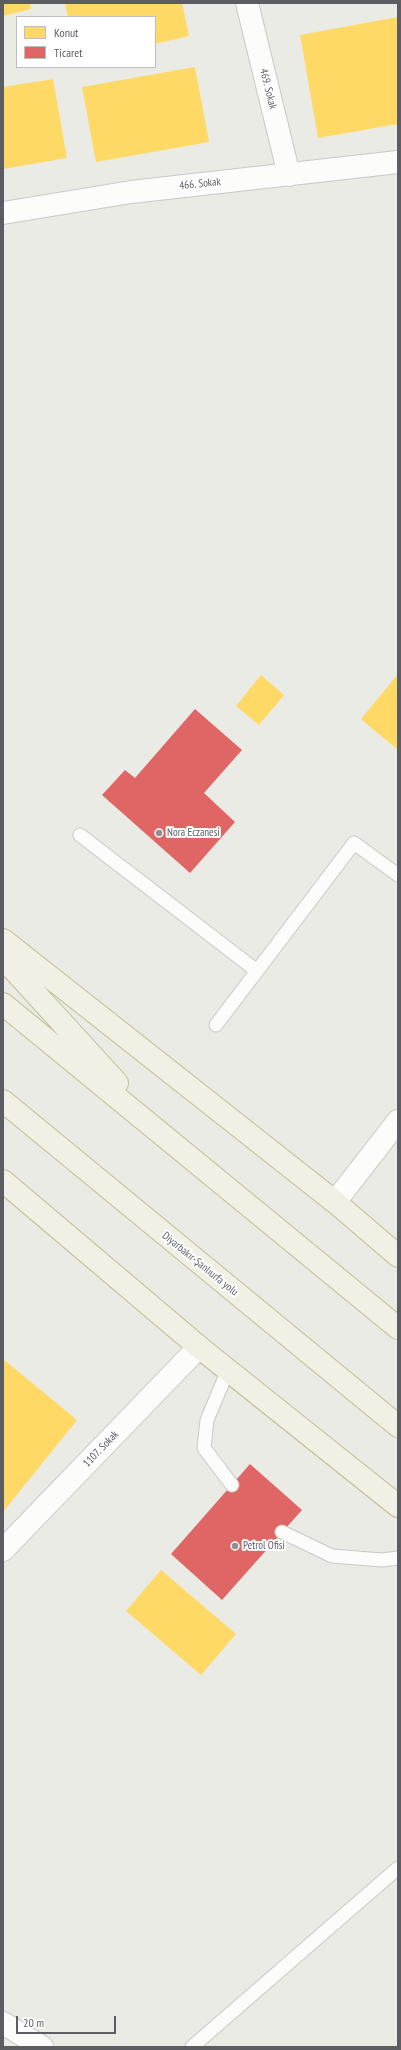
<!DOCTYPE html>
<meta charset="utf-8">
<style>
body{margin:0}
#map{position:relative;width:401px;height:2050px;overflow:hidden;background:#ebebe5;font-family:"PT Sans Narrow",sans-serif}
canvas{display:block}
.frame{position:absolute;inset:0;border:4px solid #5b5d63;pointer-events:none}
.legend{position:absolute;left:16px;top:16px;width:140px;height:52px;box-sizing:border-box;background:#fff;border:1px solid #bdbec1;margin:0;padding:5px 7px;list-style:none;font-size:12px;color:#5b5d63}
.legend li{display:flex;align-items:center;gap:8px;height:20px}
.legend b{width:20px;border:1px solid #bdbec1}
.scale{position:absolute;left:16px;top:2016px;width:100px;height:18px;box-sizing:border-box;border:2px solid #5b5d63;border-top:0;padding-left:5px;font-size:12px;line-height:14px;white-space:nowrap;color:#5b5d63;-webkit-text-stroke:3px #fff;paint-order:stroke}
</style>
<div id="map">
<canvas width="401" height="2050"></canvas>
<div class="frame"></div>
<ul class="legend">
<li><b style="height:11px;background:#ffd966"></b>Konut</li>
<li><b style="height:11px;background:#e06666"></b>Ticaret</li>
</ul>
<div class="scale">20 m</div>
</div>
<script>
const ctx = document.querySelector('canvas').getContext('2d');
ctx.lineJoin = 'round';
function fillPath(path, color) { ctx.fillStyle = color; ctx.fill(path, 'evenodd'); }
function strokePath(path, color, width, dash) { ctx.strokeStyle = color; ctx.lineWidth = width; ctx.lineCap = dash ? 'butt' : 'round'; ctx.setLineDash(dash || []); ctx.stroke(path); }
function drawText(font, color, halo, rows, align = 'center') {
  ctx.font = font + ' "PT Sans Narrow",sans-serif'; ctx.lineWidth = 4; ctx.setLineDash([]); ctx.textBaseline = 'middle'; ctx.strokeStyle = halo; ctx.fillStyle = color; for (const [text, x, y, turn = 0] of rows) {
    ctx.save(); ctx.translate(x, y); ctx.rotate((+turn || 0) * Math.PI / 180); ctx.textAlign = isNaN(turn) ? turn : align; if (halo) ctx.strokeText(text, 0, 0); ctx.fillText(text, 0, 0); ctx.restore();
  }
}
fillPath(new Path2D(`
 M3,3h27l1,6 -28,7z
 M65,3h117l7,33 -34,8v-27h-87z
 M398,17v107l-80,14 -18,-103z
 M195,67l14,75 -113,20 -14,-75z
 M53,79l14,79 -64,11v-82z
 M398,674v76l-37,-31z
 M261,675l23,20 -25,30 -23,-19z
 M3,1359l74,61 -74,92z
 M161,1570l75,64 -35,41 -75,-64z`), '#ffd966');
fillPath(new Path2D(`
 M195,709l47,41 -38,43 31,29 -45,51 -88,-78 23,-25 10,8z
 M250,1464l52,46 -80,90 -51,-46z`), '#e06666');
const service = new Path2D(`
 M80,835l177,136
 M216,1025l138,-182 44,32
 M228,1370l-21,50 -3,28 28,37
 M282,1532l50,24 50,4 16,-2
 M192,2047l206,-179`);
const minor = new Path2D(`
 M247,3l42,172
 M3,213l128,-21 267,-30
 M335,1202l63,-81
 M3,1550l196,-203
 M3,2023l39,24`);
const trunk = new Path2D(`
 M3,940l332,262 63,54
 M3,958l114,125
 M3,1004l395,324
 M3,1101l395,325
 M3,1181l196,166 199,159`);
strokePath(service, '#c8c9c7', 15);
strokePath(minor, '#c8c9c7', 24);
strokePath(trunk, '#c1bc94', 24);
strokePath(service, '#fcfcfb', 13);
strokePath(minor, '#fcfcfb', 22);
strokePath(trunk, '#f0f0e4', 22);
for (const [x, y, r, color] of [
 [159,833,4,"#8d8f90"],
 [235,1546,4,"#8d8f90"]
]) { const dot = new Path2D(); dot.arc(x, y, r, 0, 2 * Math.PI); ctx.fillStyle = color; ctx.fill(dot); strokePath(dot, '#fff', 1.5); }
drawText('11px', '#5b5d63', '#fff', [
 ["469. Sokak",268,89,76],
 ["466. Sokak",200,184,-6],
 ["Diyarbakır-Şanlıurfa yolu",200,1264,39],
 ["1107. Sokak",101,1449,-46]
]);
drawText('11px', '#5b5d63', '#fff', [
 ["Nora Eczanesi",167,833],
 ["Petrol Ofisi",243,1546]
], 'left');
</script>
